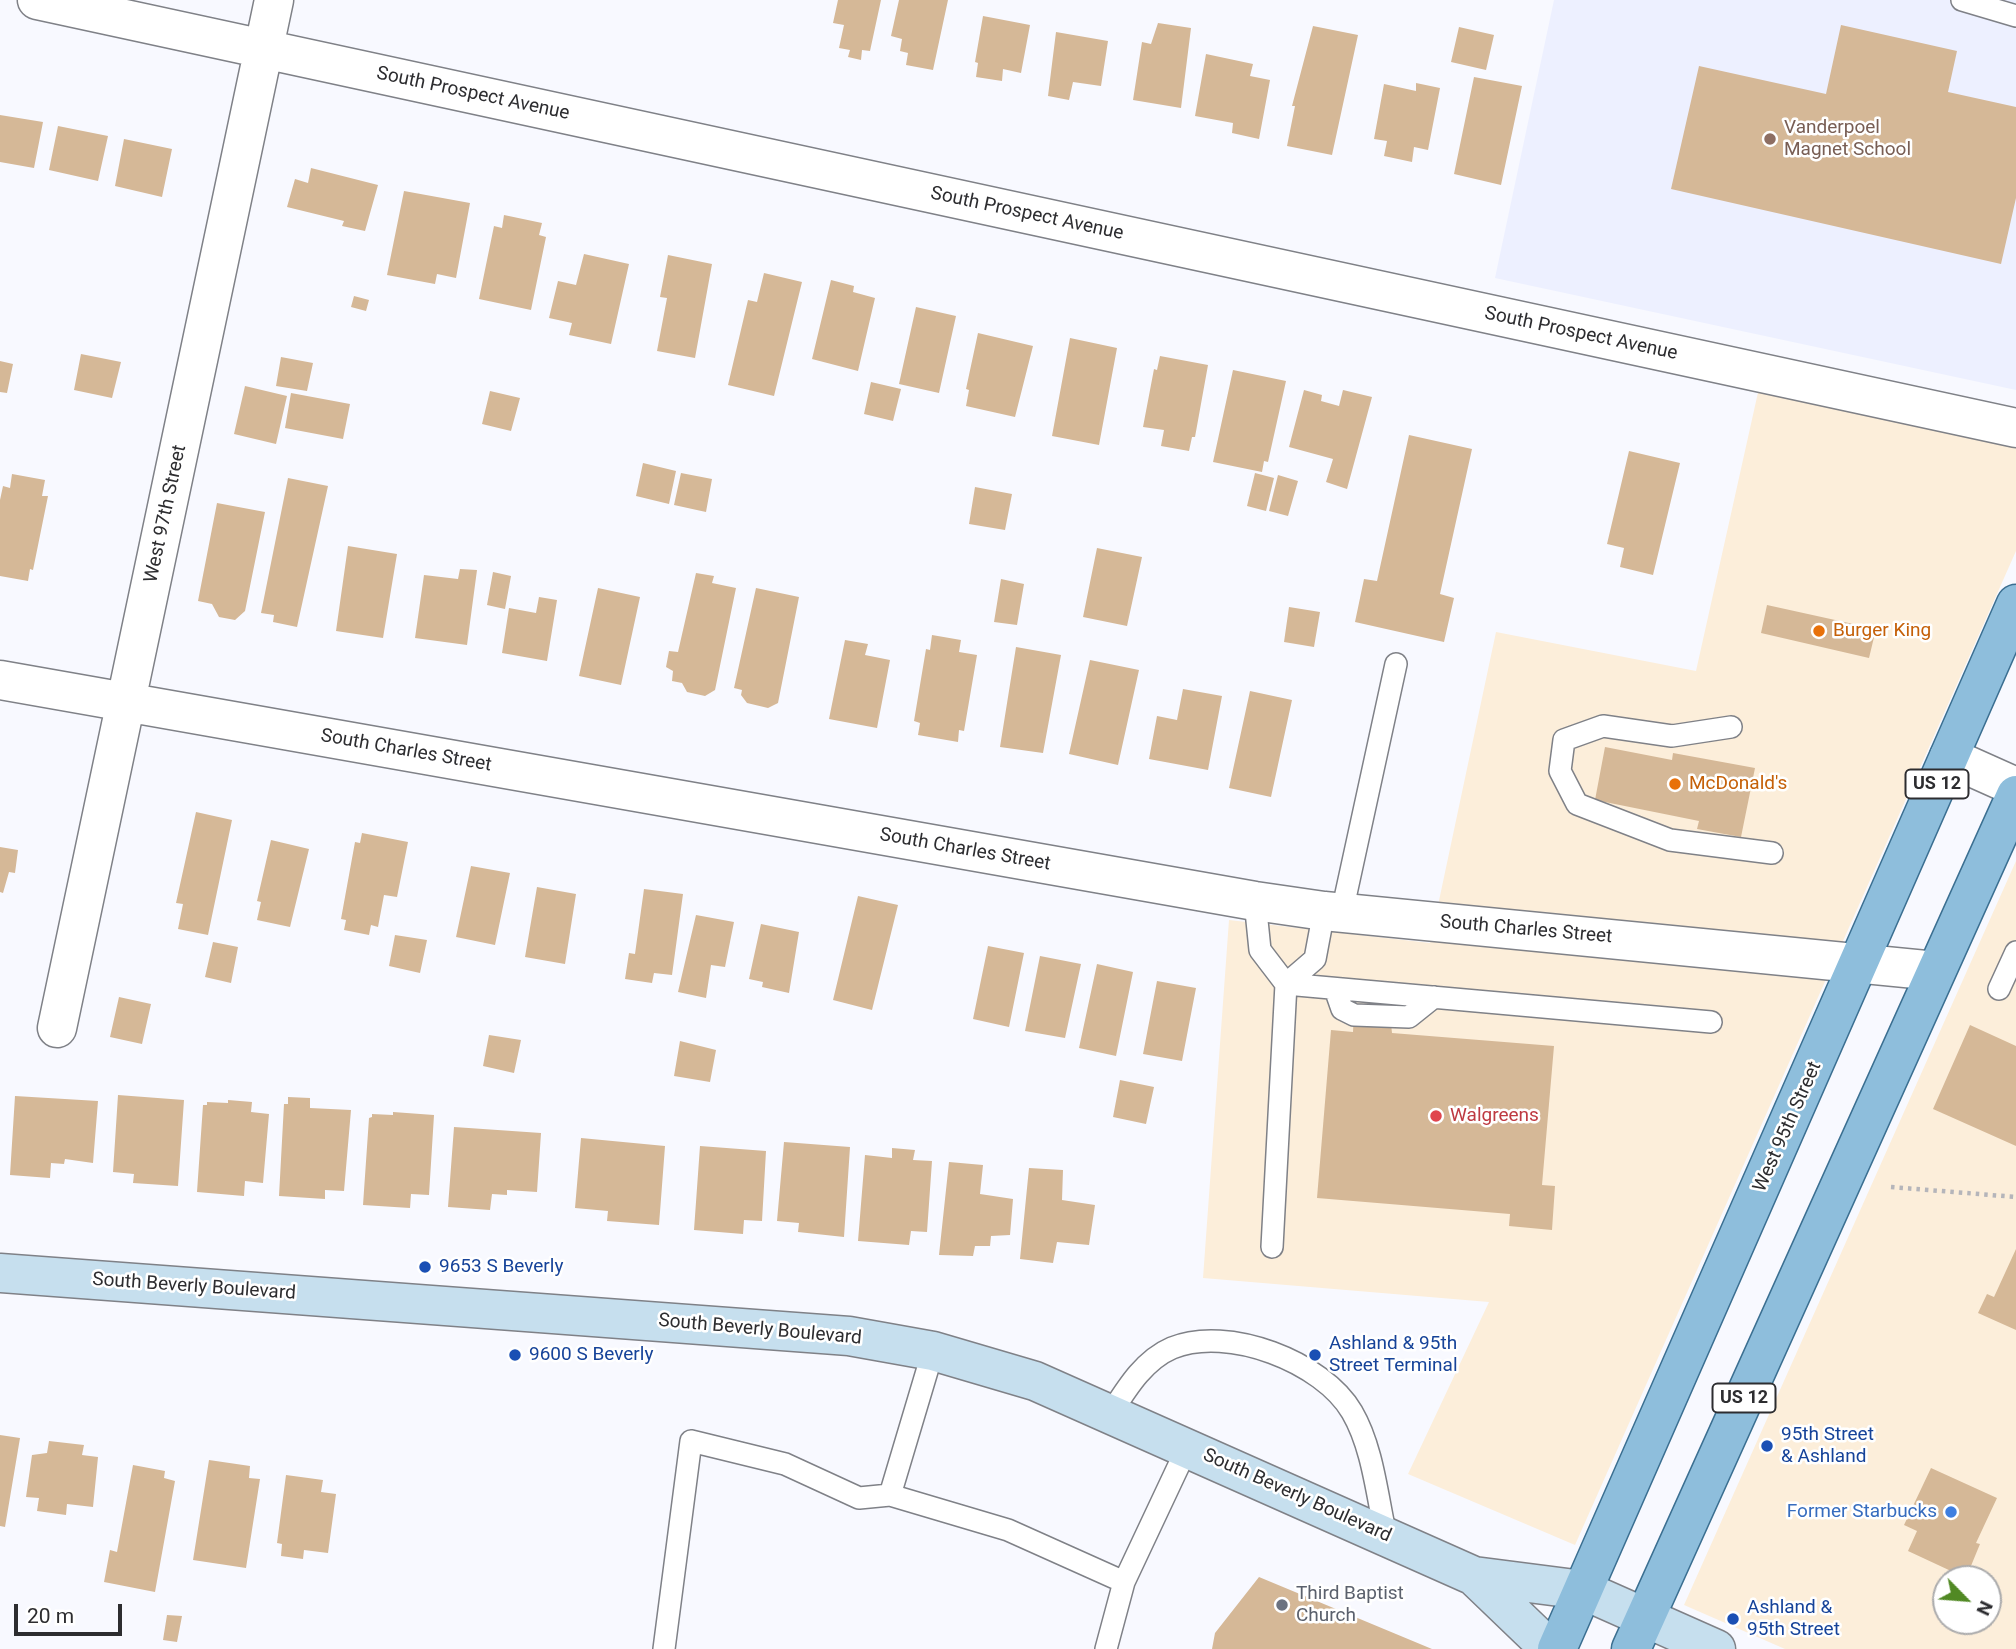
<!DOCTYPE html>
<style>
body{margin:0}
#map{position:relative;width:2016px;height:1649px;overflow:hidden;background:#f8f9ff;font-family:Roboto,sans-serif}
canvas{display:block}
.north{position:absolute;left:1932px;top:1565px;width:70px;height:70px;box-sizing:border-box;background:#fff;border:2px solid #ababac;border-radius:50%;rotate:115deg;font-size:19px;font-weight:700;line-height:28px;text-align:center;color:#2d2d30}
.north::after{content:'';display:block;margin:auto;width:24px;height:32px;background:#518924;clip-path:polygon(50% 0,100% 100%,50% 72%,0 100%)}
.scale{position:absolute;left:14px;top:1604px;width:108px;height:32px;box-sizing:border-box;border:4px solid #2d2d30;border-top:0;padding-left:9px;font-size:21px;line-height:24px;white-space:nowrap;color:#2d2d30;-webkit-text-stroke:5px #fff;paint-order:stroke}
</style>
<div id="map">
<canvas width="2016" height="1649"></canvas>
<div class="north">N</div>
<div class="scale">20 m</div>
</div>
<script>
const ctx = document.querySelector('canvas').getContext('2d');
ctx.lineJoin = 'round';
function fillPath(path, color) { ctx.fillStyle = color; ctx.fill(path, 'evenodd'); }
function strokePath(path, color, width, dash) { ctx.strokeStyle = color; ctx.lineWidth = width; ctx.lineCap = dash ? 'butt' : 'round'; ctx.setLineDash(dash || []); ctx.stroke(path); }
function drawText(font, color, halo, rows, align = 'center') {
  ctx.font = font + ' Roboto,sans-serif'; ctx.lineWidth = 5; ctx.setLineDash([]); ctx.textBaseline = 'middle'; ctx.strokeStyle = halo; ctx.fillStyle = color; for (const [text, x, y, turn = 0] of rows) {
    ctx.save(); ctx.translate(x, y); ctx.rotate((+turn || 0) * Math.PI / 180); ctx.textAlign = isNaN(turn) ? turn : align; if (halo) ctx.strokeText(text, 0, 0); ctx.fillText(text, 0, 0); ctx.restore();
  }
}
fillPath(new Path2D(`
 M1759,388l257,60v103l-441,994 -167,-71 81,-172 -286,-24 26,-358 201,23 66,-311 200,39z
 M2016,861v788h-231l-101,-44zM1946,1579h42v42h-42z`), '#fceeda');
fillPath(new Path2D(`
 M1554,0h462v390l-521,-112z`), '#edf0ff');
fillPath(new Path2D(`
 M838,0h43l-11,51 -8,-1 -1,10 -13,-3 2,-7 -11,-2 5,-23 -11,-2z
 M899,0h49l-15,70 -27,-5 2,-12 -8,-2 2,-12 -11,-3z
 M983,16l47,9 -9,48 -18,-4 -1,12 -26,-4 2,-14 -3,-1z
 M1158,23l33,5 -10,80 -48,-8 9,-58 9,2z
 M1841,25l116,26 -9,41 68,15v91l-15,66 -330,-75 28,-123 127,28z
 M1313,26l45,9 -26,120 -45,-9 8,-40h-3z
 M1459,27l35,8 -8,35 -35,-8z
 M1056,32l52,9 -7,45 -28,-4 -4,18 -21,-4z
 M1206,54l47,10 -3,12 20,4 -11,59 -27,-6 1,-10 -38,-7z
 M1474,77l48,9 -21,99 -47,-11z
 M1416,83l24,5 -12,62 -14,-3 -2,15 -28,-6 3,-15 -13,-2 10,-55 32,7z
 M0,115l43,7 -9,46 -34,-6z
 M58,126l50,10 -10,45 -49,-11z
 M124,139l48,10 -10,48 -47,-11z
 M311,168l67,17 -13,46 -23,-5 2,-5 -57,-14 8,-28 13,4z
 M404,191l66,12 -14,75 -19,-4 -2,10 -48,-9z
 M504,215l38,8 -3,12 7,2 -15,73 -52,-11 15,-73 8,2z
 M584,254l45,10 -18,80 -42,-9 3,-12 -23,-5 9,-37 18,4z
 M668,255l44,9 -17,94 -38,-7 10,-53 -7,-1z
 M764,273l38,9 -28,114 -46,-11 20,-85 9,2z
 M831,280l23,6 -1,6 22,6 -17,73 -46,-12z
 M354,296l15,4 -3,11 -15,-4z
 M916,307l40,9 -17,77 -40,-9z
 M978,333l55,13 -18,71 -49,-11 3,-16 -3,-1z
 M1070,338l47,10 -18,97 -47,-9z
 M81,354l40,8 -9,36 -38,-8z
 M1160,356l48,9 -13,72h-3l-3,14 -28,-5 3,-16 -21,-3 11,-58 3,1z
 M281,357l32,6 -6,28 -31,-5z
 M0,361l13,3 -6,29 -7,-1z
 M1233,370l53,11 -18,81 -4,-1 -2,11 -49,-10z
 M871,382l30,7 -8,32 -29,-7z
 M245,386l42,10 -11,48 -42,-10z
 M1304,390l18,5 -1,6 18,5 4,-16 29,7 -25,92 -21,-7 7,-23 -44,-12z
 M490,391l30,7 -9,33 -29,-7z
 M291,393l59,11 -7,35 -58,-11z
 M1409,435l63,14 -32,145 14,4 -10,44 -89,-20 9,-43 13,2z
 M1629,451l51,12 -27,112 -33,-8 4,-19 -17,-4z
 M643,463l33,8 -7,33 -33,-8z
 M681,473l31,6 -6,33 -32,-7z
 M1255,473l19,5 -8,33 -19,-5z
 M12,474l33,6 -3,16h6l-15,74 -3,-1 -2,12 -28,-5v-76l3,-14 7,2z
 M1278,475l20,6 -10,35 -19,-5z
 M288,478l40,8 -31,141 -24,-5 1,-7 -13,-2z
 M975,487l37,7 -7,36 -36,-6z
 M217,503l48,9 -20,99 -10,9 -16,-3 -7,-13 -14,-3z
 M348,546l49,8 -14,84 -47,-7z
 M1097,548l45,9 -15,69 -44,-9z
 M460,569l17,1 -10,75 -52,-7 9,-63 34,4z
 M493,572l18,4 -6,33 -18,-4z
 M696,573l18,3 -2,7 24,5 -21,102 -10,6 -18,-4 -5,-9 -10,-2 1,-10 -7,-4 3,-16 9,1z
 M1001,579l23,5 -7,41 -23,-3z
 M598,588l42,9 -19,88 -42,-9z
 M756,588l43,9 -21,106 -10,5 -21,-5 -6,-8 1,-5 -8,-2z
 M539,597l18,3 -10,61 -45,-8 7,-45 27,5z
 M1767,605l109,24 -7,29 -108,-25z
 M1289,607l31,5 -6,35 -30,-5z
 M932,635l29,5 -2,12 18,3 -13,76 -5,-1 -1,12 -40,-7 2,-12 -6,-2 12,-72 4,1z
 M845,640l23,4 -3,11 25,5 -13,68 -48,-9z
 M1016,647l45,8 -18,98 -43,-6z
 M1090,660l49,10 -21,95 -49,-11z
 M1183,689l39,7 -14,74 -59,-11 8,-43 20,4z
 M1250,691l42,9 -21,97 -42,-9z
 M1605,747l67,13 1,-7 82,15 -14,69 -44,-8 2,-8 -104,-21z
 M196,812l36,8 -24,115 -30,-6 5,-25 -7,-1z
 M362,833l46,9 -11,55 -13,-2 -6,32 -7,-2 -2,10 -25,-5 2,-10 -5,-1 14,-77 5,1z
 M271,840l38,9 -19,78 -33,-7 4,-18 -4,-1z
 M0,847l18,3 -3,23 -6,-1 -6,21 -3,-1z
 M471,866l39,7 -15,72 -39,-8z
 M537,887l39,7 -11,70 -40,-7z
 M644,889l39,5 -11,81 -18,-2 -2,10 -27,-4 4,-26 6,1z
 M858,896l40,9 -26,105 -39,-10z
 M696,915l38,7 -9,45 -14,-2 -5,33 -28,-6z
 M761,924l38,8 -10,61 -27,-6 1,-5 -14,-3z
 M395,935l32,5 -7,33 -31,-7z
 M213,942l25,5 -7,36 -26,-6z
 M988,946l36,7 -15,74 -36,-8z
 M1040,956l41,8 -16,74 -40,-7z
 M1097,964l36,8 -17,84 -37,-8z
 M1157,981l39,7 -14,73 -39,-7z
 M119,997l32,7 -9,40 -32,-7z
 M1359,1004l30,1 3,28 162,13 -12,139 13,1 -3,44 -43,-4 1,-12 -193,-16 14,-168 22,2 1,-22h5z
 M1970,1025l46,21v100l-83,-37z
 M489,1035l32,5 -7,33 -31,-7z
 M680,1041l36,9 -6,32 -36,-6z
 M1120,1080l34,7 -8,37 -33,-7z
 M118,1095l66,5 -6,86 -45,-3 1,-9 -21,-2z
 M15,1096l83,5 -5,62 -28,-4 -1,5 -13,-1 -1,15 -40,-3z
 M288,1097l22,1v10l41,2 -7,81 -19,-1v9l-46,-3 5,-92h4z
 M228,1100l24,2 -1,10 18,2 -6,69 -18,-2 -1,15 -47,-4 6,-87h4v-3l21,1z
 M393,1112l41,3 -5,80 -18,-1 -1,14 -47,-3 6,-87 3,-1v-3l21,1z
 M454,1127l87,6 -4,59 -30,-2v5l-15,-1 -2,16 -42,-3z
 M581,1138l84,8 -6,79 -52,-4 1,-10 -33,-3z
 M784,1142l66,5 -6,90 -46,-5 1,-9 -22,-2z
 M700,1146l66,5 -4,70 -18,-1 -1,14 -49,-4z
 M892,1148l23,2 -2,10 19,1 -5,71 -16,-1 -2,14 -51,-4 7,-86 27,3z
 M949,1162l34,3 -3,29 33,5 -3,36 -19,1 -1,10h-15l-2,10 -34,-1z
 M1029,1168l34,2 -1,30 33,5 -6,40 -32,-3 -4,21 -33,-4z
 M2016,1249v81l-38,-17 9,-19 7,3z
 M0,1435l20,3 -15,89 -5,-1z
 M49,1441l35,4 -2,10 16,2 -5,50 -26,-3 -1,11 -29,-4 2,-13 -13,-1 6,-42 15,-2z
 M209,1460l41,6 -1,12 11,1 -14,89 -53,-8z
 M133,1465l32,6 -1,7 11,3 -20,111 -51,-10 6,-32 7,2z
 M1931,1468l66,30 -21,45 4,1 -14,34 -58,-27 9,-20 -13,-6z
 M286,1475l37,5 -2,12 15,2 -8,59 -24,-3 -1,9 -22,-3 1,-12 -5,-1z
 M1259,1577l173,72h-220l3,-16z
 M167,1615l15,1 -5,26 -14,-2z`), '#d5b897');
const service = new Path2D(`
 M1962,0l54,16
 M1731,727l-59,9 -69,-10 -39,14 -4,31 17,33 93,36 102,13
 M1255,901l5,49 26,34 -14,263
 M1342,912l54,-248
 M1286,984l425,38
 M1286,984l29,-25 9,-48
 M1335,989l7,20 12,6 55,2 25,-20
 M1999,989l17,-37
 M1111,1413c16,-25 33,-53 61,-65 56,-23 151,14 180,64 21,36 25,84 34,124
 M890,1495l118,35 116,52 64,-136
 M664,1649l27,-208 94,23 74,34 31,-3 43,-144
 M1106,1649l18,-67`);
const minor = new Path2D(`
 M37,0l1979,428
 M0,680l1255,221 69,10 612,60
 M1949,757l67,30
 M57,1028l217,-1028`);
const secondary = new Path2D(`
 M0,1273l849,63 84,15 102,30 439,195 109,14 133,59
 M1474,1576l76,73`);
const primary = new Path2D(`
 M1557,1649l459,-1045
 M1631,1649l385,-854`);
strokePath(service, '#7f8187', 24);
strokePath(minor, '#7f8187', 41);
strokePath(secondary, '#7f8187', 41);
strokePath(primary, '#3b6f91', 41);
strokePath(new Path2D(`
 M1891,1187l125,10`), '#b5b5ba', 4.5, [3.5, 5]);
strokePath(service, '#fff', 21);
strokePath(minor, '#fff', 38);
strokePath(secondary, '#c6dfee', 38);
strokePath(primary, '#8ebedc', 38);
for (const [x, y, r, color] of [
 [1770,139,7,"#8d6e63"],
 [1819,631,7,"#e8710a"],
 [1675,784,7,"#e8710a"],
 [1436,1116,7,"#e0444e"],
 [425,1267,7,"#1a4fb4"],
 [515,1355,7,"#1a4fb4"],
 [1315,1355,7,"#1a4fb4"],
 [1767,1446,7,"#1a4fb4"],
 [1951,1512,7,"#3f7fe0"],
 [1282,1605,7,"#6b7280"],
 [1733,1619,7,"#1a4fb4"]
]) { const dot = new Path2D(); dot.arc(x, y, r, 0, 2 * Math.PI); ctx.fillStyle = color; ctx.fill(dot); strokePath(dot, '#fff', 2.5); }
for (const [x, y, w] of [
 [1937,784,63],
 [1744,1398,63]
]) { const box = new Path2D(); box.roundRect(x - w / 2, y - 14.5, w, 29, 5); ctx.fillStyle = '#fff'; ctx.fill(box); strokePath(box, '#2d2d30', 2); }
drawText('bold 18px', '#2d2d30', null, [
 ["US 12",1937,784],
 ["US 12",1744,1398]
]);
drawText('19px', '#2d2d30', '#fff', [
 ["South Prospect Avenue",473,94,12],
 ["South Prospect Avenue",1027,214,12],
 ["South Prospect Avenue",1581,334,12],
 ["West 97th Street",166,514,-78],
 ["South Charles Street",406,751,10],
 ["South Charles Street",965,850,10],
 ["South Charles Street",1526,930,5],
 ["West 95th Street",1788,1127,-66],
 ["South Beverly Boulevard",194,1287,4],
 ["South Beverly Boulevard",760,1330,5],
 ["South Beverly Boulevard",1297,1496,24]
]);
drawText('19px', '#785e54', '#fff', [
 ["Vanderpoel",1784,128],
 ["Magnet School",1784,150]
], 'left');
drawText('19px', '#c56008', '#fff', [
 ["Burger King",1833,631],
 ["McDonald's",1689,784]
], 'left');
drawText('19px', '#be3a42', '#fff', [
 ["Walgreens",1450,1116]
], 'left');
drawText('19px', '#164399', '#fff', [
 ["9653 S Beverly",439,1267],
 ["Ashland & 95th",1329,1344],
 ["Street Terminal",1329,1366],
 ["9600 S Beverly",529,1355],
 ["95th Street",1781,1435],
 ["& Ashland",1781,1457],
 ["Ashland &",1747,1608],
 ["95th Street",1747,1630]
], 'left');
drawText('19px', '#366cbe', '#fff', [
 ["Former Starbucks",1937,1512]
], 'right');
drawText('19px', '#5b616d', '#fff', [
 ["Third Baptist",1296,1594],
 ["Church",1296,1616]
], 'left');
</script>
